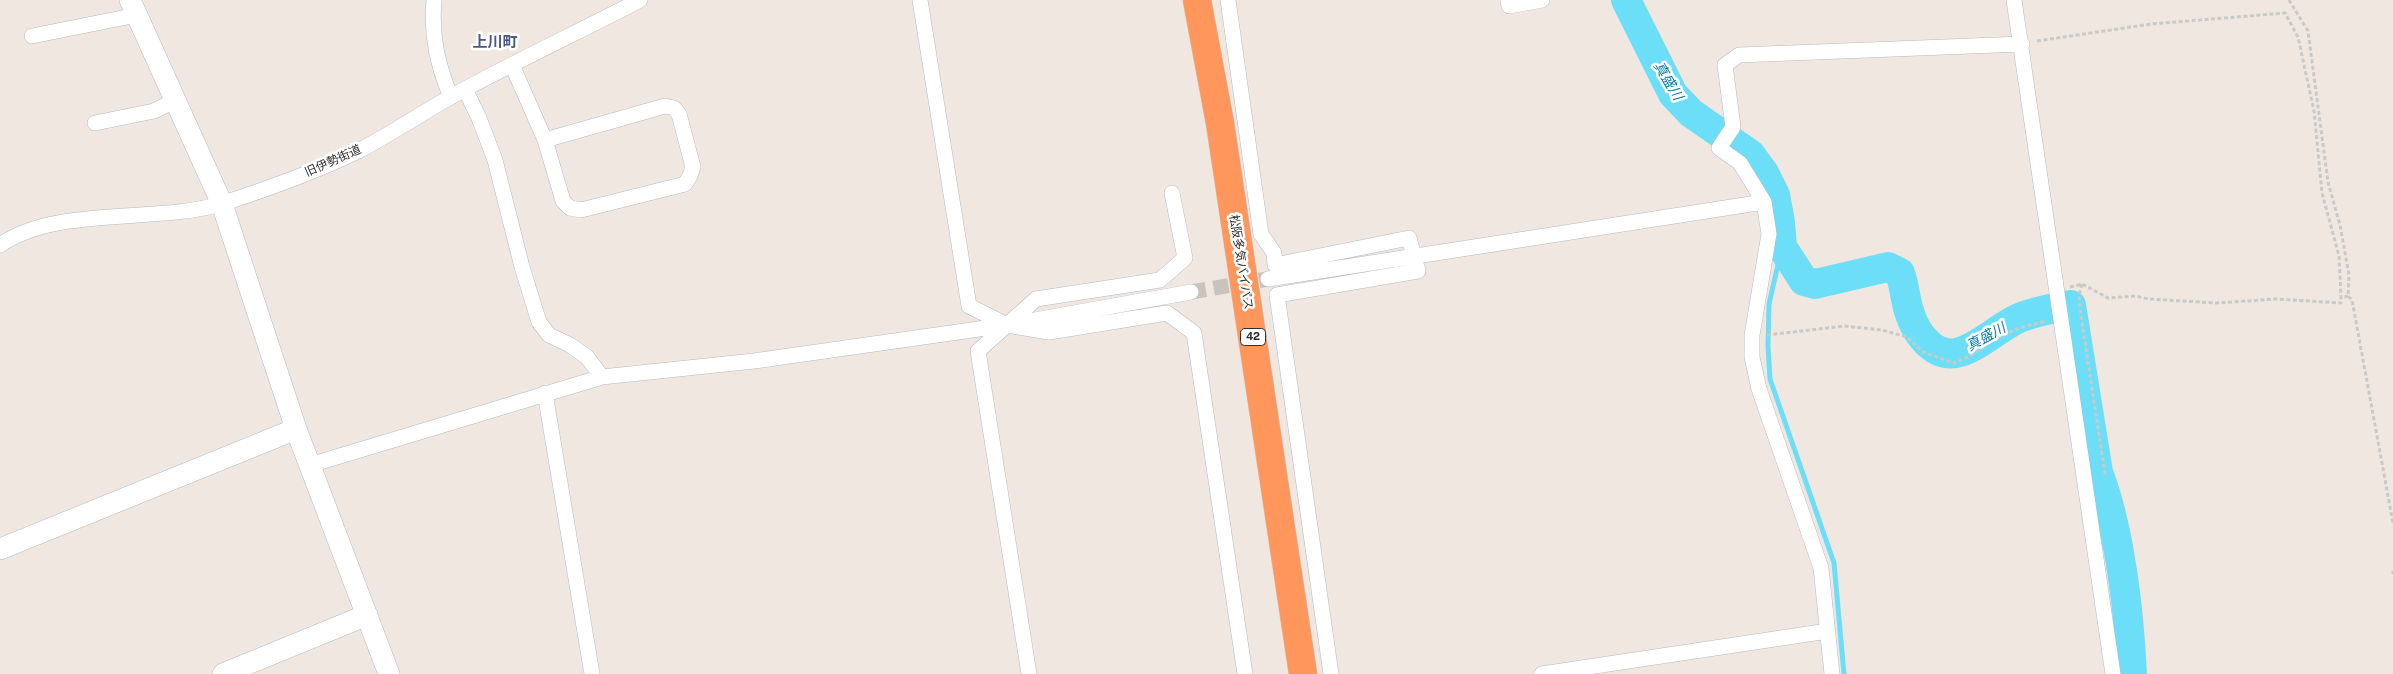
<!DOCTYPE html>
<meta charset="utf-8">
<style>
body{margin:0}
canvas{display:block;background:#f0e8e0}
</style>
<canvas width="2393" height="674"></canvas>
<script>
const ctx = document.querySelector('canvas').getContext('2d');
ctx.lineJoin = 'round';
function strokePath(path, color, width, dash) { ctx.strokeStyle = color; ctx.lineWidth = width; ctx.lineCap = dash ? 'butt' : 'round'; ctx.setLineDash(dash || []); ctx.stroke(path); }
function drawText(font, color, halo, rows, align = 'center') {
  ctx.font = font + ' "Public Sans","Noto Sans JP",sans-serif'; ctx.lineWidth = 5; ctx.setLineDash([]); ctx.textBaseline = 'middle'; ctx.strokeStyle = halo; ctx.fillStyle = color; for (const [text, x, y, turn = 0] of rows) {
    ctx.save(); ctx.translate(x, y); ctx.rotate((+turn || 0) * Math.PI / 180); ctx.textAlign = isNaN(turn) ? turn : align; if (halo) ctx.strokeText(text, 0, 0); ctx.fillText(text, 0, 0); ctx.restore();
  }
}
strokePath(new Path2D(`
 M1782,247l-13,57 -1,42 2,33 64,184 10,111`), '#6ddef8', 5);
strokePath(new Path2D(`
 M1626,0l47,94 18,19 59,41 14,19 11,22 5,27 2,25 22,34 11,3 73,-17 12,6c5,14 5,28 10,41 6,19 23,43 46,39 21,-4 43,-26 63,-35 17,-7 35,-10 52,-13l27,167c22,58 31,140 34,202`), '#6ddef8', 30);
strokePath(new Path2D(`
 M1191,292l77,-13`), '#c9c3bc', 15, [15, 8]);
const street = new Path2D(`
 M434,0c-3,35 3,64 17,97
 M920,0l49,306 38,19 42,7 118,-19 27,20 51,341
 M1228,0l33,234 13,19 1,12 134,-27 9,33 -141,24 54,379
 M1508,0l1,6 33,-6
 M2014,0l99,674
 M32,36l105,-21
 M512,65l33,75 18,61 7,7 11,2 104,-26 5,-8 3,-9 -14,-53 -5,-6 -9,-2 -120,34
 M465,89l14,29 16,42 27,107 17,55 10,13 21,10 17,12 15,20
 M95,123l59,-12 20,-10
 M0,245c58,-40 158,-21 224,-42 46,-15 91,-31 134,-52 37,-19 71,-43 107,-62 58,-31 117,-59 175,-89
 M1268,279l496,-77
 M545,393l47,281
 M310,465l292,-88 152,-16 253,-36 184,-33
 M1029,674l-51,-323 58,-52 124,-19 25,-22 -13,-65
 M1542,674l286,-43
 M1832,674l-11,-106 -62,-179 -7,-32v-22l17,-101 -5,-32 -24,-39 -21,-15 14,-21 -8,-62 14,-10 283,-11`);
const secondary = new Path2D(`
 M130,0l92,204 74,225 93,245
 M0,549l296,-120
 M223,674l144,-59`);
const highway = new Path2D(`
 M1197,0l23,123 83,551`);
strokePath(street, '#b4b8c2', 16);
strokePath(secondary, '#b4b8c2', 22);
strokePath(highway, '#c9c9c9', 29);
strokePath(new Path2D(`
 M2289,0l19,31 20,151 12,43 9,50 -1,21 4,4 41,223
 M2037,41l114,-17 134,-11 13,24 16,74 8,82 17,63 2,42 7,-2
 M2082,284l-3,12 2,20 24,158
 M2070,287l12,-3 26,14 28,-2 12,3 69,4 59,-4 65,4v-5
 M1767,335l77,-9 38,4 25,7 16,15 31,11 14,-6 23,-16 28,-13 27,-7
 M2393,571v3`), '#c9c9c9', 3, [4, 2.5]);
strokePath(street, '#fff', 15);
strokePath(secondary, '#fff', 21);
strokePath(highway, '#ff965c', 28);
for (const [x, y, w] of [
 [1253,337,25]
]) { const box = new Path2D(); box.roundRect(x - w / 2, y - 8.5, w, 17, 4); ctx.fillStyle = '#fff'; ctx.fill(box); strokePath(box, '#2e2e2e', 1); }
drawText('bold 11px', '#2e2e2e', null, [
 ["42",1253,337]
]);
drawText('12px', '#2e2e2e', '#fff', [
 ["旧伊勢街道",333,161,-24],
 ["松阪多気バイパス",1241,262,81]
]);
drawText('italic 14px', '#047aa5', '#fff', [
 ["真盛川",1668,81,59],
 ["真盛川",1986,337,-29]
]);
drawText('bold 15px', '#4a5983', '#fff', [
 ["上川町",495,42]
]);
</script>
